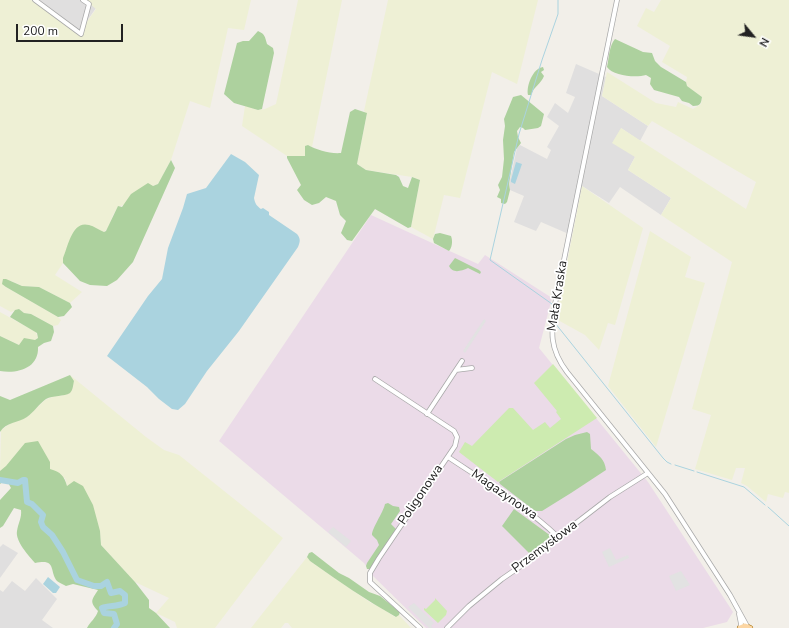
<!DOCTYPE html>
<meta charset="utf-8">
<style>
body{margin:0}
#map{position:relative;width:789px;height:628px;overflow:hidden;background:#f2efe9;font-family:"Nunito Sans",sans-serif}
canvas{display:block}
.north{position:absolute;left:733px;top:16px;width:40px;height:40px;-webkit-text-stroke:3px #fff;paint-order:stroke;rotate:119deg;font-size:11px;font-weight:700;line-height:16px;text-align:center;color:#222}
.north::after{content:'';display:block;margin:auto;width:14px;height:18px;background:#222;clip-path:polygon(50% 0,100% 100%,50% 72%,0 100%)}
.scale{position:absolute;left:16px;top:24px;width:107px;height:18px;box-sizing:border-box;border:2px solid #222;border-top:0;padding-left:5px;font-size:12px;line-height:14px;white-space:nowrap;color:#222;-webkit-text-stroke:3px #fff;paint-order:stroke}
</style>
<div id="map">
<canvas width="789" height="628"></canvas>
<div class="north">N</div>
<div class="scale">200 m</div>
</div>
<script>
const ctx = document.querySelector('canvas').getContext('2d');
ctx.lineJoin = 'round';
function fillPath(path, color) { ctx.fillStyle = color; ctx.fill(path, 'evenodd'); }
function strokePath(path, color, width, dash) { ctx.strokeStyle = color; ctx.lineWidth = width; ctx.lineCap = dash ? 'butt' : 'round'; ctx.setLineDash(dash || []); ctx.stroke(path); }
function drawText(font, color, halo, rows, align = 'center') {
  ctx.font = font + ' "Nunito Sans",sans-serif'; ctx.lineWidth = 3.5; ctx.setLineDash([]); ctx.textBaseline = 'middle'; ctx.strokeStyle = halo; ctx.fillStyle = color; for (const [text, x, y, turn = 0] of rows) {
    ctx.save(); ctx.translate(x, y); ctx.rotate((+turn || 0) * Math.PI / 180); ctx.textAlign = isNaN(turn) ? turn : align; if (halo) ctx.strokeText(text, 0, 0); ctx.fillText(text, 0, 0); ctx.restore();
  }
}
fillPath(new Path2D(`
 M31,0h54l11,8 -18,26z
 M576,64l30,13 -4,19 46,30 -8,15 -19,-13 14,29 -7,13 43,28 -10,17 -41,-28 -11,16 -27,-17 -11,49 -30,-13 -5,9 -22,-9 10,-26 -14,-6 -1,-6 8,-36 3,-3 27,14 4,-9 -4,-3 12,-21 -12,-9 8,-14 13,10 7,-16 -9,-4z
 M3,544l15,9 -18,25v-31z
 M36,578l21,21 -15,21 11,8h-53v-38l3,2 9,-11 13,10z`), '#e0dfdf');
fillPath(new Path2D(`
 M371,215l107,49 7,-9 67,43 -13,50 109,134 85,130 -6,10 -24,6h-277l-53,-52 -9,-13 -145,-122z`), '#ebdbe8');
fillPath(new Path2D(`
 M0,0h31l47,34 18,-25 -11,-9h166l-7,30 -16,-2 -18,80 -20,-7 -19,59 -13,24 -27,10 -5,10 -8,3 -5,8 -5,13 -4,4 -41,26v5l-8,12 27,17 -12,11 -31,-16 -17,-1 -11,-5 -5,6 52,30 3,3 -3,5 -5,1 -22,-12 -7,-1 -5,-4 -8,3 -11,-6z
 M298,0h44l-30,147 -4,-2 -3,11h-18l-45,-30 3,-20 13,4 7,-1 11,-5z
 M388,0h150l-21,84 -25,-12 -32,126 -16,-3 -11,44 -22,-12 9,-47 -8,-3 -46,-7 -9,-6 10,-50 -3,-3z
 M661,0h128v493l-4,-1 -2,6 -15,-4 -2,8 -19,-16 -6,-3 4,-15h-9l-4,12 -37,-11 16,-54 -19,-6 40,-147 -71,-47 10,-17 -43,-28 7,-13 -23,-14 9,-15 125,81 10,-27 -104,-61 -4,5 -46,-30 5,-24 49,31 20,4 2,-5 15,7 8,-5 1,-7 -15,-11 -1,-4 1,-5 -25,-15 8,-16 -33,-20 9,-18 8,4z
 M582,186l61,42 -28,97 -7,-2 -9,27 -14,-15 -29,-16z
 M650,231l41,26 -6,20 20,6 -49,164 -48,-61z
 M0,312l36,20 2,6 -3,2 -13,1 -1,3 -2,1 -19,-9z
 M70,375l76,62 18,13 15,5 104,83 -68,90h-38l-2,-6 -19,-9 13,-15 -34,-16 -34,-37 -1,-14 -33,-45 -2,-8 -65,-7 1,-41 10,-7 16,-6 18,-17 12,-5 5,1 12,-15z
 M307,557l3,4 23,16 38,26 9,4 15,10 4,-2 12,13h-119l-4,-5h-3l-4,5h-30z`), '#eef0d5');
fillPath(new Path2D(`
 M553,364l44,54 -99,64 -39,-30 6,-10 7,4 37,-38h4l20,22 12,-8 5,6 11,-9 -5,-7 1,-1 -23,-28z
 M435,598l12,13 -1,4 -8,8 -14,-13v-2l2,1 9,-9z`), '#cdebb0');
fillPath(new Path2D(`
 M258,31c7,3 7,6 9,13l6,4 1,5 -12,56 -4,1 -24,-7 -10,-9 13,-51 6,-2h6z
 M615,39l28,13 9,1 3,8 6,6 25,15 1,4 15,11c-1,6 -1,9 -9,9l-4,-3 -7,-2 -3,-4 -25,-7 -4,-6 1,-6 -5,-3c-10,3 -33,1 -39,-8 2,-9 2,-21 8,-28z
 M543,67l1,3 -3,2 3,4c-3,8 -10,10 -13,19h-3c-2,-9 5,-27 15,-28z
 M521,95l23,19 -3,12 -3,2 -13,2 -2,-2 -3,-1 -3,4 1,6 3,6 -7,9 -5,32 1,6 -3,12 -2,2 -4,-1v-4l-4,-2 3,-7 -2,-5 4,-8 2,-18 -1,-19 2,-14 -1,-7 9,-22z
 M355,109l12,4 -10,51 9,6 30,5 3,2 4,9 5,2 4,-11 8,3 -9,47 -3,1 -33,-19 -23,32 -5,-1 -6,-7 5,-12 -6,-6 -4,-14 -10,-4 -7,6 -7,2 -8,-5 -7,-10 4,-5 -14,-27v-2h18v-10l3,-1c9,5 22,9 33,8l9,-41z
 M171,160l4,8 -42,94 -16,18 -10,6 -17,-1 -10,-4 -17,-18v-5c5,-11 9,-38 26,-33 5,1 10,5 15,7l2,-1 12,-25 4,1 9,-13 17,-11 5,3 5,-2z
 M440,233l11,3c2,5 1,12 -2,15l-15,-8 -1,-4 2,-5z
 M455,258l24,12 2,2 -1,2 -12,-6c-7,3 -15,6 -19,-2z
 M3,279h3l16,7 17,1 31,16 2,4 -8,9 -6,1 -52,-30 -4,-3z
 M19,309l5,4 7,1 22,12 1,6 -3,9 -7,2 -6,4c1,21 -20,27 -38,24v-35l19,9 5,-7 11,2 3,-2 -1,-5 -27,-16 5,-7z
 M70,375l4,6c-1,4 -1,9 -4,12 -6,4 -17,2 -24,6 -7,5 -12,13 -19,18 -9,6 -21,5 -27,15v-36l10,4z
 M587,432l3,2 1,15c8,6 14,11 15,21l-35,23 -29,18h-7l-35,-27 -1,-2 3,-2 64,-41 9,-4z
 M38,441l12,21v7c11,3 14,7 17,17l7,-5 9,5 10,19 7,26 1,14 34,37 14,18v8l7,5 14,15h-83c3,-6 9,-10 11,-17 -9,-10 -6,-11 0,-21l-25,-6 -7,2c-3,-2 -7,-3 -9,-5 -8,-10 0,-23 -22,-18 -6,-7 -20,-22 -18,-32 1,-8 5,-13 4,-21l-7,-2 -11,18 -3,2v-28l11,-12 -5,-9 -6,5v-13l6,-5 19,-23z
 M388,503l5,3 6,1 1,4 -9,13 6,6 -25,36 -2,3h-3l-1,-3 1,-3 12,-18 -2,-5 -5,-5c0,-7 11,-22 13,-31z
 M514,509l37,27 -21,18 -28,-28z
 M312,552l27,21 10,5 20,14 11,4 20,16 -1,3 -3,2c-30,-17 -58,-36 -86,-56l-3,-4 2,-4z`), '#add19e');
fillPath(new Path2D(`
 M484,319l2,2 -21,32 -2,-2z
 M333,527l18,14 -5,6 -18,-15z
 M610,548l6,12 12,-5 1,3 -20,9 -7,-15z
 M681,571l9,14 -14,6 -7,-15z
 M414,603l20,20 -3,3 2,2h-4l-21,-21z`), '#e2e2e2');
fillPath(new Path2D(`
 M231,154l14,8 14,13 -5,23c1,6 3,8 7,11l2,-1 6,4v3l28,19c4,5 3,8 1,13l-59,84 -32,40 -22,33 -7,6 -6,-1 -13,-10 -12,-12 -40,-31 41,-60 14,-17 6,-31 15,-40 4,-14 19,-6z
 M516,162l6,2 -7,20 -4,-2v-2z
 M48,577l12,10 -4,6h-3l-10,-9z`), '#aad3df');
strokePath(new Path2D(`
 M553,308l-1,-4 -62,-44 29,-126 23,-74 16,-46v-14
 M555,323l108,135 4,4 4,2
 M675,465l19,6
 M697,472l47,15 21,18
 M768,507l21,19`), '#aad3df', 1);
strokePath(new Path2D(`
 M0,480l18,3 5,-3h2l2,22 5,2 11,11 -2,7 2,5 9,8 11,17 14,28 17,6h7l6,-4 4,11 9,-2 5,4v8c-8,4 -16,2 -23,5l2,5 10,1 3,10 -3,4`), '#aad3df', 6);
const minor = new Path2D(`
 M35,0l46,34 8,-30 -6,-4
 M617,0l-62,304c-4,28 -6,44 12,68l98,122 65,101 17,31
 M456,370l6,-9
 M375,379l79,52 3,6 -2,9 -76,112 -9,15v9l50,46
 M427,414l29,-44 16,-2
 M448,457c36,24 79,50 110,80
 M739,614l2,10 -1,4
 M447,628l22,-22 33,-27 42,-29 14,-13 52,-40 38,-24`);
const major = new Path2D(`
 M740,628l5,-2 5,2`);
strokePath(minor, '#a9a9a9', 5.5);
strokePath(major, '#a06b00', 6);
strokePath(minor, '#fff', 4);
strokePath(major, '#fcd6a4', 5);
drawText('13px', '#222', '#fff', [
 ["Mała Kraska",558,296,-81],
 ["Poligonowa",421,495,-56],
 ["Magazynowa",504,495,35],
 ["Przemysłowa",545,547,-37]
]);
</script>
